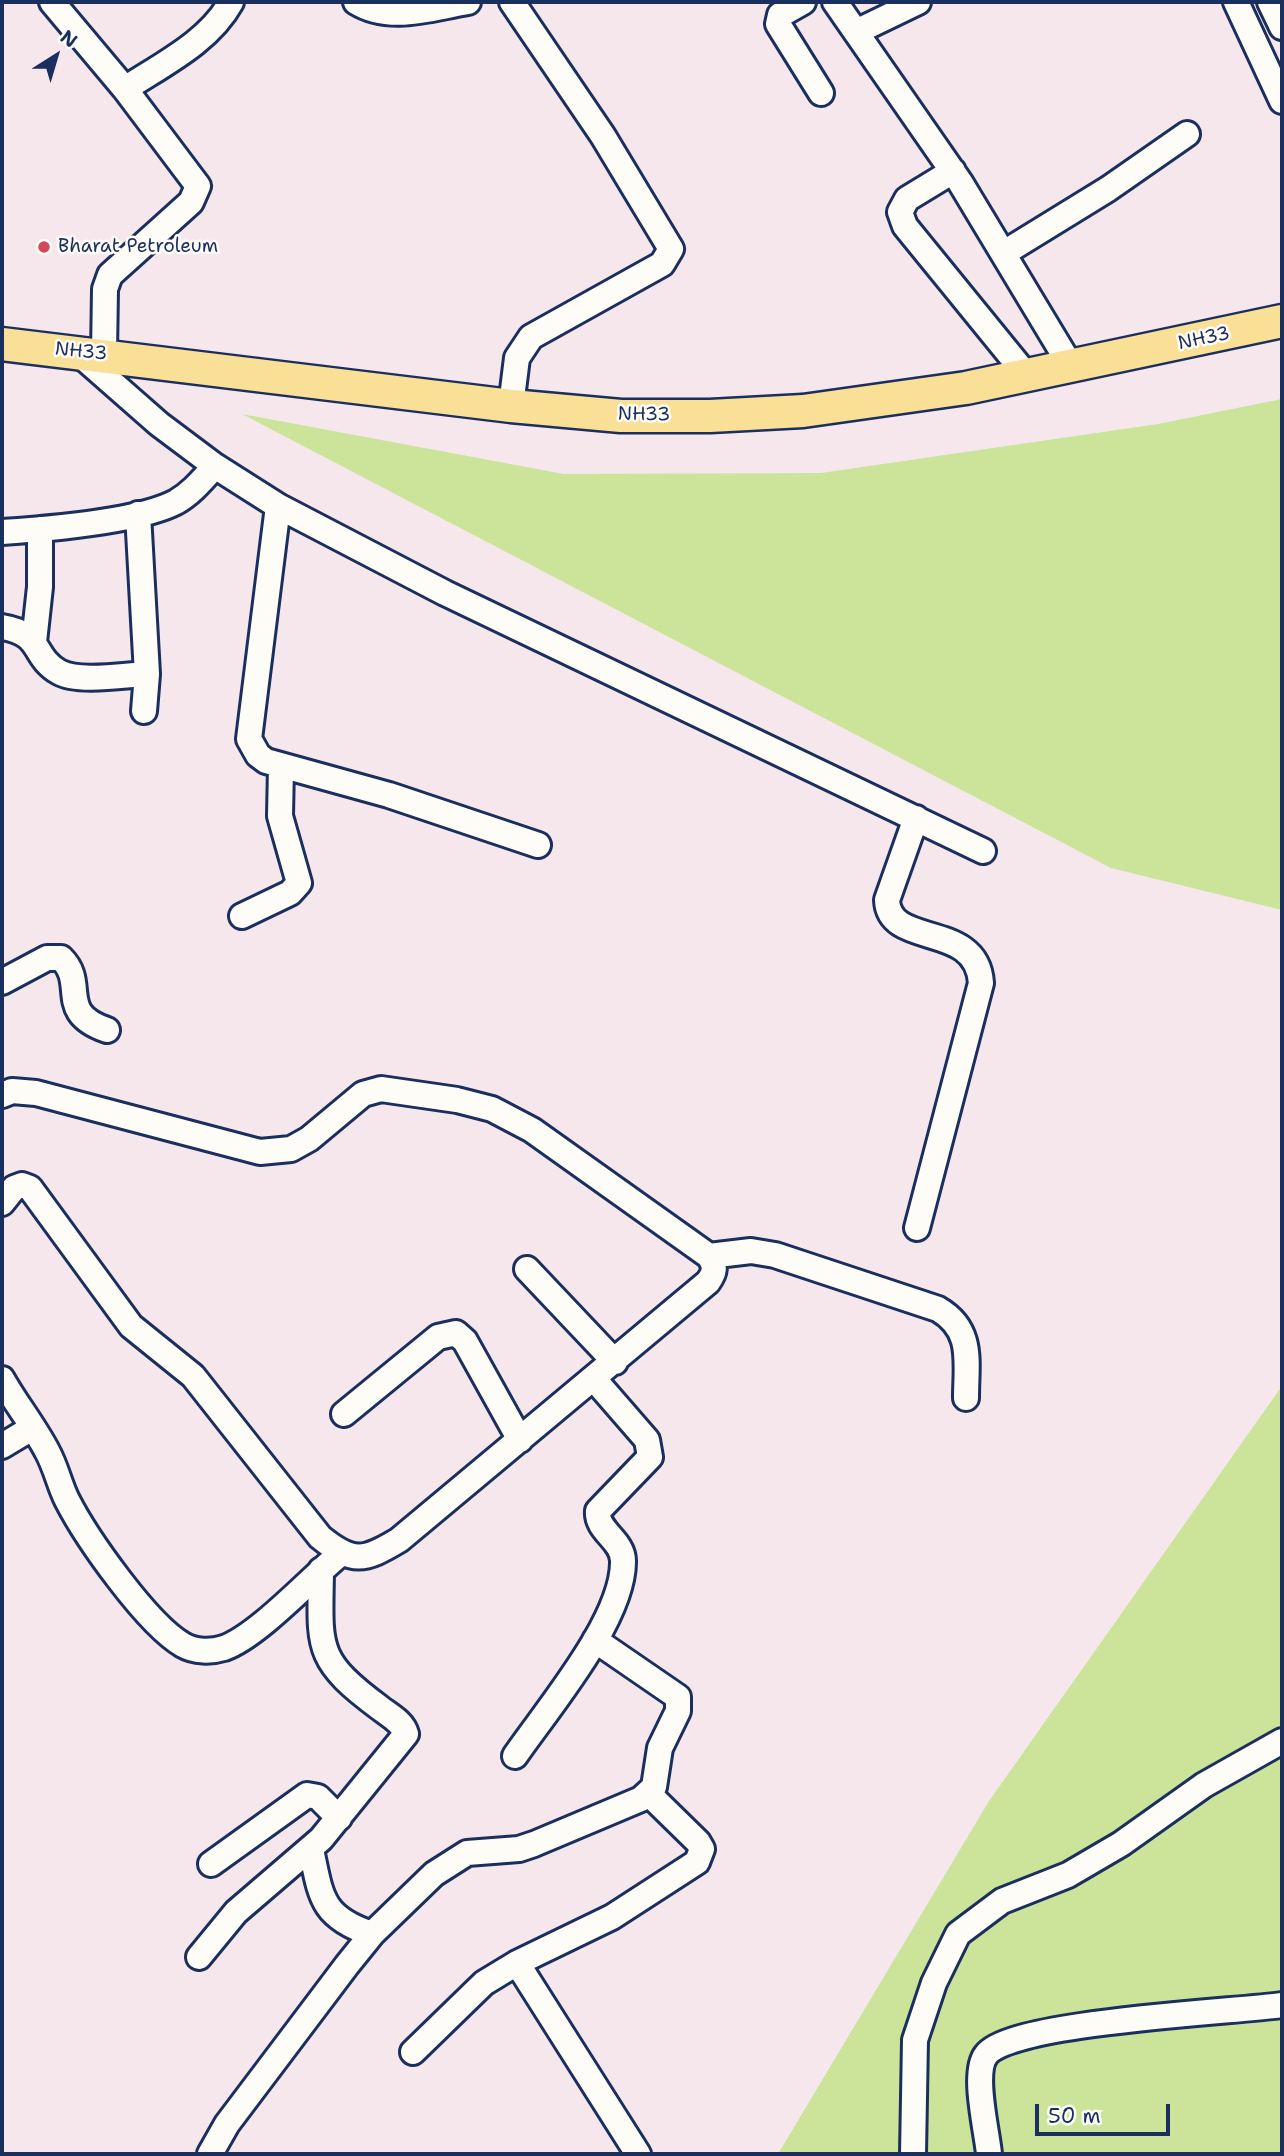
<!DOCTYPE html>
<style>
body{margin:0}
#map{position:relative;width:1284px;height:2156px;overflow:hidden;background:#f6e7ec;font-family:"Shantell Sans",sans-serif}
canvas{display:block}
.frame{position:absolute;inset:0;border:4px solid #1b2f5e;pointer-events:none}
.north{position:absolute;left:21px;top:21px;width:70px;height:70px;-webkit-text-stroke:5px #fdfcf7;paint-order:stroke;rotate:37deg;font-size:19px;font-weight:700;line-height:28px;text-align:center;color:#1b2f5e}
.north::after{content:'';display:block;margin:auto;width:24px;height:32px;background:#1b2f5e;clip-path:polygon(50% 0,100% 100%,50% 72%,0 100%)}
.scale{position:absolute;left:1035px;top:2104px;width:135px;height:32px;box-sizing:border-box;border:4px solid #1b2f5e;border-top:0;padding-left:9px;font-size:21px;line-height:24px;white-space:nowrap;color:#1b2f5e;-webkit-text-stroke:5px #fdfcf7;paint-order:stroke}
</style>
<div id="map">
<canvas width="1284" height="2156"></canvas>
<div class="frame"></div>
<div class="north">N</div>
<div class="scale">50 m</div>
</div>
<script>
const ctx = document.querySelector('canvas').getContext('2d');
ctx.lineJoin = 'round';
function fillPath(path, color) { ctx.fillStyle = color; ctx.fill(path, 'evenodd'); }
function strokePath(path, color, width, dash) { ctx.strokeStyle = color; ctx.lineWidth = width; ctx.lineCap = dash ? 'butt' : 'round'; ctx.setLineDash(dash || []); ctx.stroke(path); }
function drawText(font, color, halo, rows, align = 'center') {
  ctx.font = font + ' "Shantell Sans",sans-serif'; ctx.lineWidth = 5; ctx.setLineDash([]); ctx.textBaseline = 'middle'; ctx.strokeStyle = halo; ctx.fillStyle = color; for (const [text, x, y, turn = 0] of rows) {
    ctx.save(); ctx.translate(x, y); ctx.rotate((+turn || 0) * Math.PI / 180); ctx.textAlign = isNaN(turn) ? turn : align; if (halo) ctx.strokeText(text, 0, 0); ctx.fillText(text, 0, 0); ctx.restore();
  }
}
fillPath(new Path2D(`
 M1282,399v511l-171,-42 -869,-454 322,60 257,-1 337,-49z
 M1282,1386v768h-504l211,-353z`), '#cbe49a');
const minor = new Path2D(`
 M52,2l73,87 73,97 -7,16 -81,73 -5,14 -1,65
 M356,2c34,21 75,6 112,0
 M803,2l-23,13 -2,9 43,69
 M835,2l125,180 112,186
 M1236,2l46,99
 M1270,2l12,25
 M858,31l60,-29
 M125,89c38,-25 84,-47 106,-87
 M953,171l-46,28 -7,13 5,14 123,151
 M1004,253l104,-64 79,-55
 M77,352l82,72 56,42 63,40 167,87 538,258
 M511,406l6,-48 14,-21 131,-73 9,-15 -68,-113 -91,-134
 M278,506l-29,233 9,16 8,6 123,34 149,50
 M138,514l9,160 -3,37
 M2,532c44,-3 136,-10 174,-30 16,-9 27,-23 39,-36
 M2,627c42,7 29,29 57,45 19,11 66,3 88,2
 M34,642l6,-55v-58
 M916,818l-29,82c2,49 90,20 94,83l-64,245
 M242,916l48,-23 9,-10 -19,-67 1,-50
 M2,982l45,-24h14c27,26 -6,54 46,72
 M2,1095l10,-4 24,2 224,59 31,-3 18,-10 54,-45 18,-5 76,11 35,9 40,21 177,126c7,11 6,16 -1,26l-309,258c-35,21 -46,24 -79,-3l-127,-161 -62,-50 -101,-138 -8,-3 -8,3 -12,15
 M709,1256l42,-5 24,4 163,54c36,21 28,53 28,89
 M527,1269l88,93
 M2,1379c14,25 32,47 45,72 9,16 12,33 20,49 20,39 80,124 116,145 12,7 28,7 41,3 34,-12 87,-70 116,-94
 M344,1414l94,-77 18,-4 9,8 55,99
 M2,1446l30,-18
 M515,1756c33,-48 109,-137 108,-195 0,-21 -27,-30 -25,-50l52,-54 -3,-17 -53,-61
 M311,1849c10,48 10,68 61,85
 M211,1864l96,-69 11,2 21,21
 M199,1957l37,-45 85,-73 85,-105c-3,-12 -17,-19 -26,-26 -66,-49 -60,-60 -59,-138
 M517,1963l121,191
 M413,2052l71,-69 33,-20 95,-46 85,-55 5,-13 -4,-7 -49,-48
 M210,2154l17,-30 120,-159 25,-31 62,-60 33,-21 52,-4 15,-5 107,-45 13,-12 6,-39 18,-37v-14l-83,-57
 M913,2154l2,-114 19,-57 24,-49 44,-33 66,-26 53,-31 83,-59 78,-44
 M989,2154c-2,-23 -17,-81 -3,-99 23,-33 247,-43 296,-50`);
const major = new Path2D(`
 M2,344l509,62 110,10h89l93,-5 163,-23 316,-67`);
strokePath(minor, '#1b2f5e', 30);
strokePath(major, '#1b2f5e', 37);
strokePath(minor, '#fdfcf7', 24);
strokePath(major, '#fadf96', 32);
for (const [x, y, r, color] of [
 [44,247,7,"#d1495b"]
]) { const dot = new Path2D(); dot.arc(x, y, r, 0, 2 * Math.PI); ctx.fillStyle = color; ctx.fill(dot); strokePath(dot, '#fdfcf7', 2.5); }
drawText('19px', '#1b2f5e', '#fdfcf7', [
 ["Bharat Petroleum",58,247]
], 'left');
drawText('19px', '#1b2f5e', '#fdfcf7', [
 ["NH33",1204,339,-12],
 ["NH33",81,352,6],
 ["NH33",644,415,1]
]);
</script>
